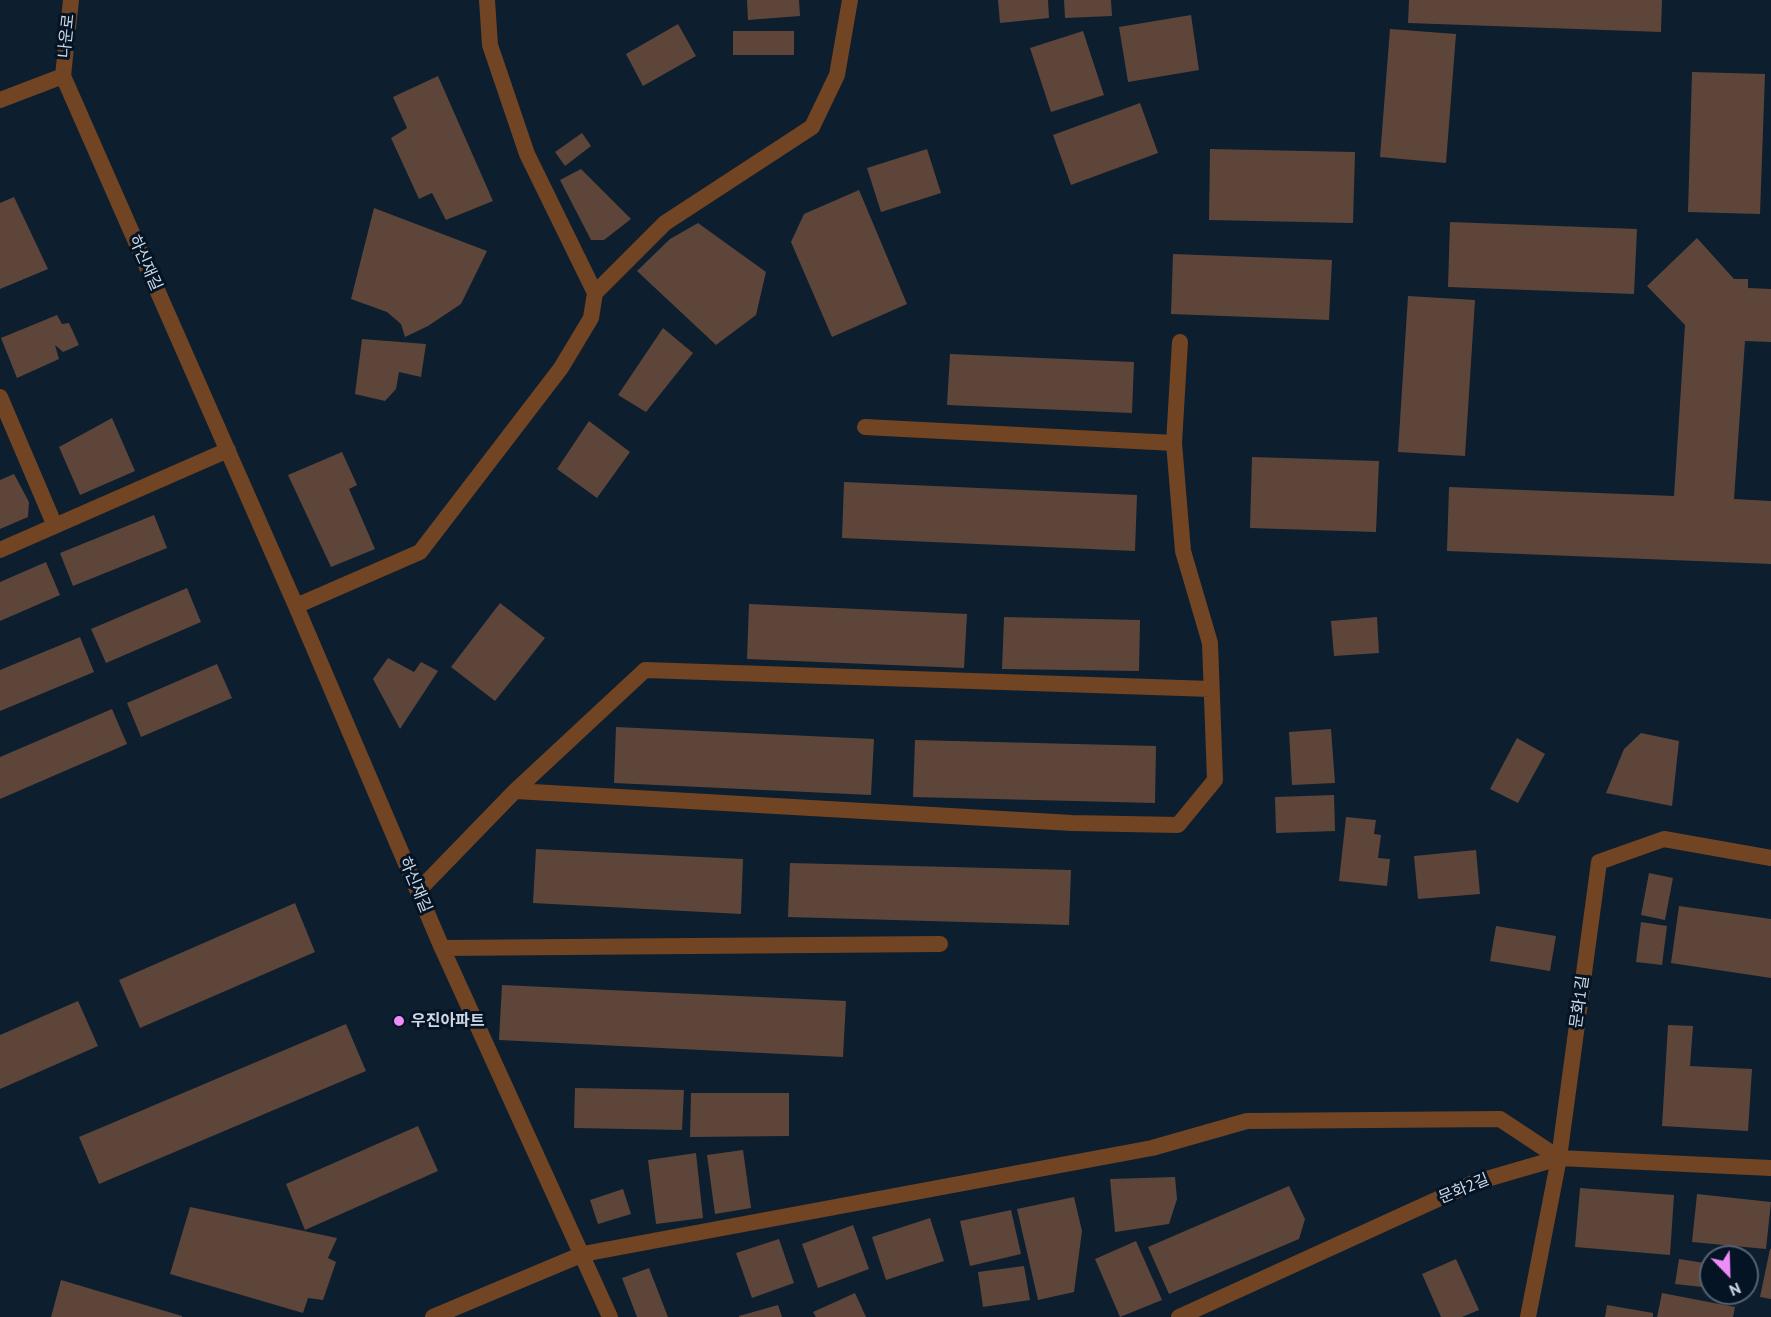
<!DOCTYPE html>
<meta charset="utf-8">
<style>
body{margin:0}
#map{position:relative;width:1771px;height:1317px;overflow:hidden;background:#0d1e2e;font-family:"PT Sans",sans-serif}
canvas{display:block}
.north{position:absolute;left:1699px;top:1245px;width:60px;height:60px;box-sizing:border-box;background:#051424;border:2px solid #556271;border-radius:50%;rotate:157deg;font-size:16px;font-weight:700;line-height:24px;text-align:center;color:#cdd8e4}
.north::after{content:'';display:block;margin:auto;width:21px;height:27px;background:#ee8cf8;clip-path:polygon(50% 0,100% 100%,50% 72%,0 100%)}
</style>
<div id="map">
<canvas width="1771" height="1317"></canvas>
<div class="north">N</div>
</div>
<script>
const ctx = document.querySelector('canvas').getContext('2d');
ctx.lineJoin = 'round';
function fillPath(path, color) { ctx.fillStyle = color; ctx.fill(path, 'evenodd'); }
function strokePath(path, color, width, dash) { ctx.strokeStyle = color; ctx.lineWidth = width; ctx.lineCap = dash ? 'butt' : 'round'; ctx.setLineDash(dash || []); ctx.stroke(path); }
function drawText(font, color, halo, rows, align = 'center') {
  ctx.font = font + ' "PT Sans","Noto Sans KR",sans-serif'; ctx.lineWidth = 6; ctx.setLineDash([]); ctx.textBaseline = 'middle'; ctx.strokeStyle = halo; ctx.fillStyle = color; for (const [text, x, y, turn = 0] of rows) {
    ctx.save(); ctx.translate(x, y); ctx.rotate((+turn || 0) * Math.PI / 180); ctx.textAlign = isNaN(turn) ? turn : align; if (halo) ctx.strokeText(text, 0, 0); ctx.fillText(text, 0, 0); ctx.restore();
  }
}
fillPath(new Path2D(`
 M747,0h52l1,16 -52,4z
 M998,0h50l1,18 -49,5z
 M1064,0h47l1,16 -47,2z
 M1409,0h253l-1,32 -253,-9z
 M1191,15l8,55 -71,12 -9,-55z
 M678,24l18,32 -53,30 -17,-32z
 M1390,29l66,5 -10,129 -66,-6z
 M733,31h61v24h-61z
 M1083,31l21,64 -53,17 -21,-64z
 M1692,72l73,2 -5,140 -72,-2z
 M438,76l55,125 -47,19 -14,-27 -13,6 -28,-61 16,-10 -14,-31z
 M1140,103l18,50 -87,32 -18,-50z
 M582,133l9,13 -26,20 -10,-14z
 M927,149l14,44 -60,19 -14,-44z
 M1210,149l145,3 -2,71 -144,-3z
 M581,169l50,50 -27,21h-13l-31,-60z
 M859,190l48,114 -75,33 -41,-95 13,-28z
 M14,197l34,72 -48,20v-86z
 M374,208l113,43 -26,53 -33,22 -23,11 -4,-13 -14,-12 -36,-13z
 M1450,222l187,7 -3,65 -186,-7z
 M698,223l68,49 -10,43 -40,30 -79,-74 33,-32z
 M1697,238l37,41h14v9l23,1v53l-26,-1 -11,158 37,2v63l-324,-13 2,-64 225,9 11,-171 -38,-39z
 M1173,254l159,6 -3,60 -158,-6z
 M1408,296l67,4 -10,156 -67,-4z
 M57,315l5,9 7,-1 10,22 -16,7 -8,-7 4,14 -42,19 -16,-40z
 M663,328l30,25 -47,59 -28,-17z
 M362,339l64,5 -5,33 -22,-5 -3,17 -11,12 -30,-7z
 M950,354l184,8 -2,51 -185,-8z
 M112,418l23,53 -55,24 -21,-48z
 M589,421l41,31 -33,46 -40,-29z
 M342,452l15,33 -8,4 26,60 -44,18 -43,-92z
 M1252,457l127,4 -3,71 -126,-4z
 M14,474l15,28 -1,15 -28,12v-49z
 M844,482l293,13 -2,56 -293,-13z
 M154,515l13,33 -94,38 -13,-33z
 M46,562l14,33 -60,26v-39z
 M187,588l14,34 -95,41 -15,-34z
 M500,603l45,35 -50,63 -44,-34z
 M749,604l218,10 -3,54 -217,-9z
 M1004,617l136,3 -1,51 -137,-2z
 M1377,617l2,36 -45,3 -3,-35z
 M80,637l14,35 -94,39v-41z
 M388,658l26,14 7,-10 17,9 -38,58 -27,-50z
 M217,664l15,34 -91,39 -14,-34z
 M112,709l15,35 -127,55v-42z
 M616,727l258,12 -3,56 -257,-12z
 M1331,729l4,54 -43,2 -3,-53z
 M1641,733l38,8 -7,65 -66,-13 18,-44z
 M1517,738l28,16 -27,49 -28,-14z
 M915,740l241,6 -1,57 -242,-6z
 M1334,795l1,36 -59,2 -1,-36z
 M1346,817l30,3 -2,14 7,1 -3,23 12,1 -3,27 -48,-5z
 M536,849l207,10 -2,55 -208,-11z
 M1476,850l4,44 -62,5 -4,-43z
 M790,863l281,7 -2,55 -281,-8z
 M1649,873l24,5 -8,42 -24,-5z
 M295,903l20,49 -175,76 -21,-48z
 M1679,906l92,13v59l-100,-15z
 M1641,922l26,4 -5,39 -26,-3z
 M1496,926l60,10 -6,35 -60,-10z
 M502,985l344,16 -3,56 -344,-17z
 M78,1001l20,45 -98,43v-54z
 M346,1024l20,47 -267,113 -20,-47z
 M1668,1025l25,1 -3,40 62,3 -4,62 -86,-5z
 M575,1088l109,2 -2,40 -108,-2z
 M691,1093h98v43l-99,1z
 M418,1126l20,45 -133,59 -19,-46z
 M743,1150l8,58 -36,6 -8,-59z
 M696,1153l7,65 -47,6 -8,-64z
 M1175,1177l2,22 -8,25 -54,8 -5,-53z
 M1289,1186l16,33 -6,20 -130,55 -21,-47z
 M1580,1188l94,7 -4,60 -95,-8z
 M623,1189l8,25 -33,10 -8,-24z
 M1697,1194l74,8 -5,47 -74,-7z
 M1074,1197l8,34 -8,61 -36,8 -21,-91z
 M190,1207l147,31 -9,20 8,4 -13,38 -15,-2 -5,15 -133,-39z
 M1011,1210l10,44 -51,12 -10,-45z
 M930,1218l14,43 -58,19 -14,-43z
 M853,1225l16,44 -51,19 -16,-44z
 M779,1239l15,44 -42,15 -16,-45z
 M1136,1241l26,59 -42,17 -25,-58z
 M1770,1249h1v50l-11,-2z
 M1456,1259l23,51 -17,7h-21l-19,-43z
 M1679,1259l32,5v24l-36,-4z
 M1024,1266l6,34 -47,7 -5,-35z
 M649,1268l19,49h-31l-15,-39z
 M61,1280l121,36v1h-131z
 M855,1293l11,24h-50l-3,-5z
 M1662,1293l73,14 -2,10h-76z
 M778,1305l4,12h-43v-1z
 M1607,1305l46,8v4h-48z`), '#5e4539');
strokePath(new Path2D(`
 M63,76l233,530 146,342 168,369
 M595,293l70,-70 147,-96 25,-52 13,-75
 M0,397l55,129
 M865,427l309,16
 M0,550l228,-100
 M296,606l124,-54 141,-184 30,-50 4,-25 -68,-139 -37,-109 -3,-45
 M515,791l557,32 106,2 37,-45 -5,-137 -27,-92 -9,-108 6,-101
 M418,891l97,-100 130,-121 566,19
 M442,948l498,-4
 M433,1317l150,-63 569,-106 95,-27 253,-2 59,39
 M1179,1317l294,-134 86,-25 212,10
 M1528,1317l31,-159 40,-296 65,-23 107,19`), '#714423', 16);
strokePath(new Path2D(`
 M0,100l63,-24 8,-76`), '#714423', 16);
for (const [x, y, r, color] of [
 [399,1021,6,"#ee8cf8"]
]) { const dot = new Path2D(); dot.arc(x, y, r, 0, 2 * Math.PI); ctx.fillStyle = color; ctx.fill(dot); strokePath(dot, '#051424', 2); }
drawText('16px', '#cdd8e4', '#051424', [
 ["나운로",67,36,-84],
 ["하신재길",145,263,66],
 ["하신재길",415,885,67],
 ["문화1길",1580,1002,-82],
 ["문화2길",1464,1189,-22]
]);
drawText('bold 16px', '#cdd8e4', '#051424', [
 ["우진아파트",411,1021]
], 'left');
</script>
